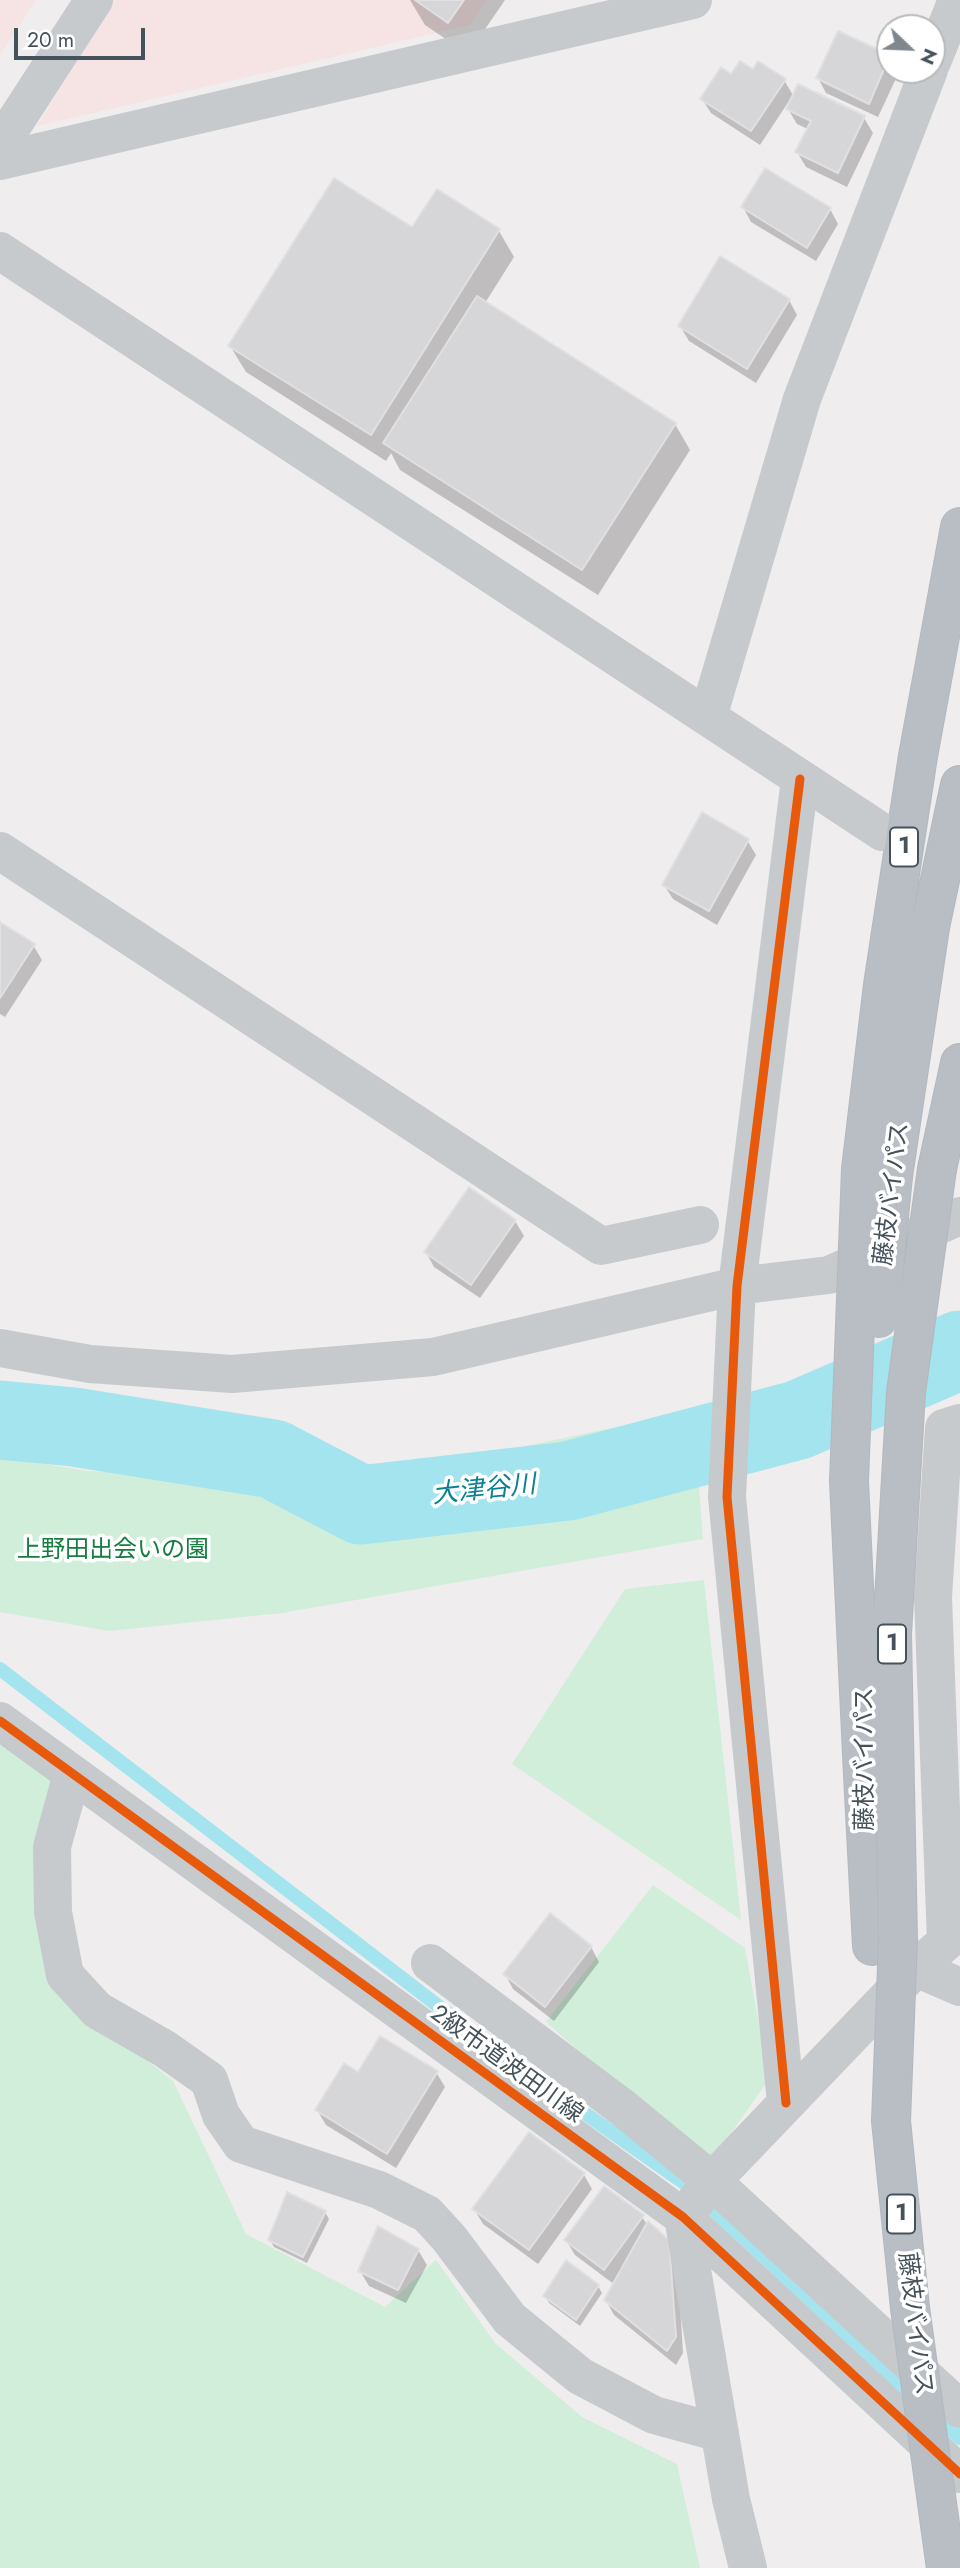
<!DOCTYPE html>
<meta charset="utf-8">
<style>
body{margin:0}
#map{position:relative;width:960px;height:2568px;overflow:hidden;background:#efedee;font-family:Jost,sans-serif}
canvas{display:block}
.north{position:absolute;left:876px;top:14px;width:70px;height:70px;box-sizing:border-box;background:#fff;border:2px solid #b5babd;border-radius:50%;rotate:113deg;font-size:19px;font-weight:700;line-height:28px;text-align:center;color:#45525a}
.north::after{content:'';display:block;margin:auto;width:24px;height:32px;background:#80888e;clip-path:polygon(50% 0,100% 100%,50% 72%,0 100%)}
.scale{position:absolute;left:14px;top:28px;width:131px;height:32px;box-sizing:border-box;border:4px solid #45525a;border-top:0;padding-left:9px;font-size:21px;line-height:24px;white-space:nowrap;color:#45525a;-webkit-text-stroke:5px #fff;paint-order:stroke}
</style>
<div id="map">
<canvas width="960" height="2568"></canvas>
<div class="north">N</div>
<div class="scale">20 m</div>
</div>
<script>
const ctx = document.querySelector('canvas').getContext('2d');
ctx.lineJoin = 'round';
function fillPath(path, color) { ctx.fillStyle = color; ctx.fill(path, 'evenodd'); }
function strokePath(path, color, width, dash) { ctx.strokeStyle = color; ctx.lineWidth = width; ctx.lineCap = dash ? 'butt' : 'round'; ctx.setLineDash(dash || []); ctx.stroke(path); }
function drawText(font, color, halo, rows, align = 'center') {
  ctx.font = font + ' Jost,"Noto Sans JP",sans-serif'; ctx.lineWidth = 7; ctx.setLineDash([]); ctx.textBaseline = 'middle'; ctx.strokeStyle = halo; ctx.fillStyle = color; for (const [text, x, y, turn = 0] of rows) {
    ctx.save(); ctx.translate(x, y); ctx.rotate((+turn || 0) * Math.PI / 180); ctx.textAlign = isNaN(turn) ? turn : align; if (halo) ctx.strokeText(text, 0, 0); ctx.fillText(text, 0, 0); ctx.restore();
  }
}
fillPath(new Path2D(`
 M0,0h36l-36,55z
 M114,0h373l-17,25 -433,101z`), '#f6e3e4');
fillPath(new Path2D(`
 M693,1411l10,128 -421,74 -173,18 -109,-19v-155l88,14 234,10 147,-23z
 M704,1580l37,340 -229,-156 113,-175z
 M0,1737l64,41 -18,181 40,53 87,69 73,153 139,73 51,-47 59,83 87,74 95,47 23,104h-700z
 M653,1885l92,63 24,131 -61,87 -162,-144z`), '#d1eeda');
fillPath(new Path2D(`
 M410,0h95l-37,54 -43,-29z
 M839,33l51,24v13l9,2 -21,45 -52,-24 -8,-15z
 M754,72l30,8 10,17 70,21 9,15 -26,54 -41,-20 -9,-15 11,-23 -11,-5 -9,-15 5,-10 -2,-1 -31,47 -49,-32 -9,-14 30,-23z
 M743,207l87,2 8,15 -22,37 -65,-39z
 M413,230l86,1 15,26 -29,46 190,121 15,26 -92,145 -198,-125 -9,-17 -5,8 -140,-89 -16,-26z
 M789,300l8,15 -41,68 -67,-42 -9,-15z
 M747,840l9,15 -39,70 -44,-26 -9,-14z
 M0,924l33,21 9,15 -37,57 -5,-3z
 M515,1221l9,15 -44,62 -46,-31 -8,-15z
 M591,1947l8,15 -45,59 -41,-32 -8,-15z
 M436,2072l9,15 -49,81 -70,-43 -9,-15 42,-36z
 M584,2175l8,14 -54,75 -55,-40 -9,-15z
 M325,2212l4,7 -22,44 -33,-16 -4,-7z
 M642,2217l6,9 29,30 6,97 -7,12 -62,-50 -8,-15 9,-15 -40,-30 -9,-15z
 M418,2250l9,15 -21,38 -37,-17 -9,-15z
 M598,2286l4,7 -22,33 -31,-23 -4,-7z`), '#0003');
strokePath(new Path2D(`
 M0,1669l502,386 185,130 228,212
 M933,2413l27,25`), '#a4e4ee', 14);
strokePath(new Path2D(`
 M0,1420l74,7 199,32 88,46 207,-24 230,-61 162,-70`), '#a4e4ee', 79);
const building = new Path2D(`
 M415,0h49l-16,23z
 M838,31l52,24 -21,49 -53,-26z
 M740,61l13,8 5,-8 28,18 -35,52 -51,-32 21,-32 10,7z
 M798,84l67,32 -27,57 -43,-21 16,-31 -25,-12z
 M765,168l66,40 -24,40 -66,-41z
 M334,178l78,49 25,-38 63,40 -129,206 -143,-89z
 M720,256l70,43 -43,70 -69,-43z
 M477,296l199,127 -94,147 -199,-127z
 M702,812l47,27 -40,72 -47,-26z
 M0,922l35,22 -35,54z
 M469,1187l47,33 -45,65 -47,-33z
 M550,1913l42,33 -47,61 -42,-33z
 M380,2036l58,35 -51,83 -72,-44 29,-47 14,9z
 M529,2132l56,41 -56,77 -57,-41z
 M604,2186l40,29 -40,55 -40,-30z
 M287,2192l39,19 -23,46 -35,-17z
 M648,2221l21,19 7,97 -9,14 -63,-51z
 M378,2226l41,23 -21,41 -40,-19z
 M566,2260l33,25 -23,35 -33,-24z`);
fillPath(building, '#d6d6d8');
strokePath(building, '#e0dfe1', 2);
const highway = new Path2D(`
 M861,1169l22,-184 35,-229 42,-229
 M937,1169l23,-106
 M893,1176l37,-249 30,-142
 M863,1775l9,171
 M891,2121l19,187`);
strokePath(highway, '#b2b8be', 40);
strokePath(new Path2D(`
 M932,62l25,-62
 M0,145l94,-145
 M0,161l693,-161
 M0,251l882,581
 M708,717l94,-318 127,-329
 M0,851l601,395 99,-21
 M0,1348l90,16 142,10 201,-17 304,-71 92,-11 131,-59
 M0,1721l683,496 277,257
 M72,1774l-20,73 1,65 12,63 32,35 68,39 44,31 12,35 20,29 138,46 48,24 22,24 61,81 70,57 74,39 66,18
 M946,1942l-13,-345 11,-169 16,-5
 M430,1963l193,145 89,73 248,228
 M916,1968l44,19
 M786,2103l-59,-606 10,-211 63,-507
 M748,2568l-17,-69 -48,-282 29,-36 204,-213 44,-38`), '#c7cacd', 38);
strokePath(highway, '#b9bec4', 38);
const highwayBridge = new Path2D(`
 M861,1169l-12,312 14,294
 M879,1319l14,-143
 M891,2121l7,-181 -6,-306 14,-242 31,-223
 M910,2308l36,260`);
strokePath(highwayBridge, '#b2b8be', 40, []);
strokePath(highwayBridge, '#b9bec4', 38);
strokePath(new Path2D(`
 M0,1721l683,496 277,257
 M786,2103l-59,-606 10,-211 63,-507`), '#e8590c', 9);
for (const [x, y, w] of [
 [904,847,28],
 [892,1644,28],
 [901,2214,28]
]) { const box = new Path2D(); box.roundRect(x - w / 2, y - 19.5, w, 39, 5); ctx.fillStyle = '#fff'; ctx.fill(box); strokePath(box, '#45525a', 2); }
drawText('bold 23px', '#45525a', null, [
 ["1",904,847],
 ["1",892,1644],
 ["1",901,2214]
]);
drawText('24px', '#45525a', '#fff', [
 ["藤枝バイパス",893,1194,-83],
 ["藤枝バイパス",866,1759,-90],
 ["2級市道波田川線",506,2065,36],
 ["藤枝バイパス",914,2324,83]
]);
drawText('24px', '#147d40', '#fff', [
 ["上野田出会いの園",113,1551]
]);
drawText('italic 26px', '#098193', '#fff', [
 ["大津谷川",484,1491,-6]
]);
</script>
